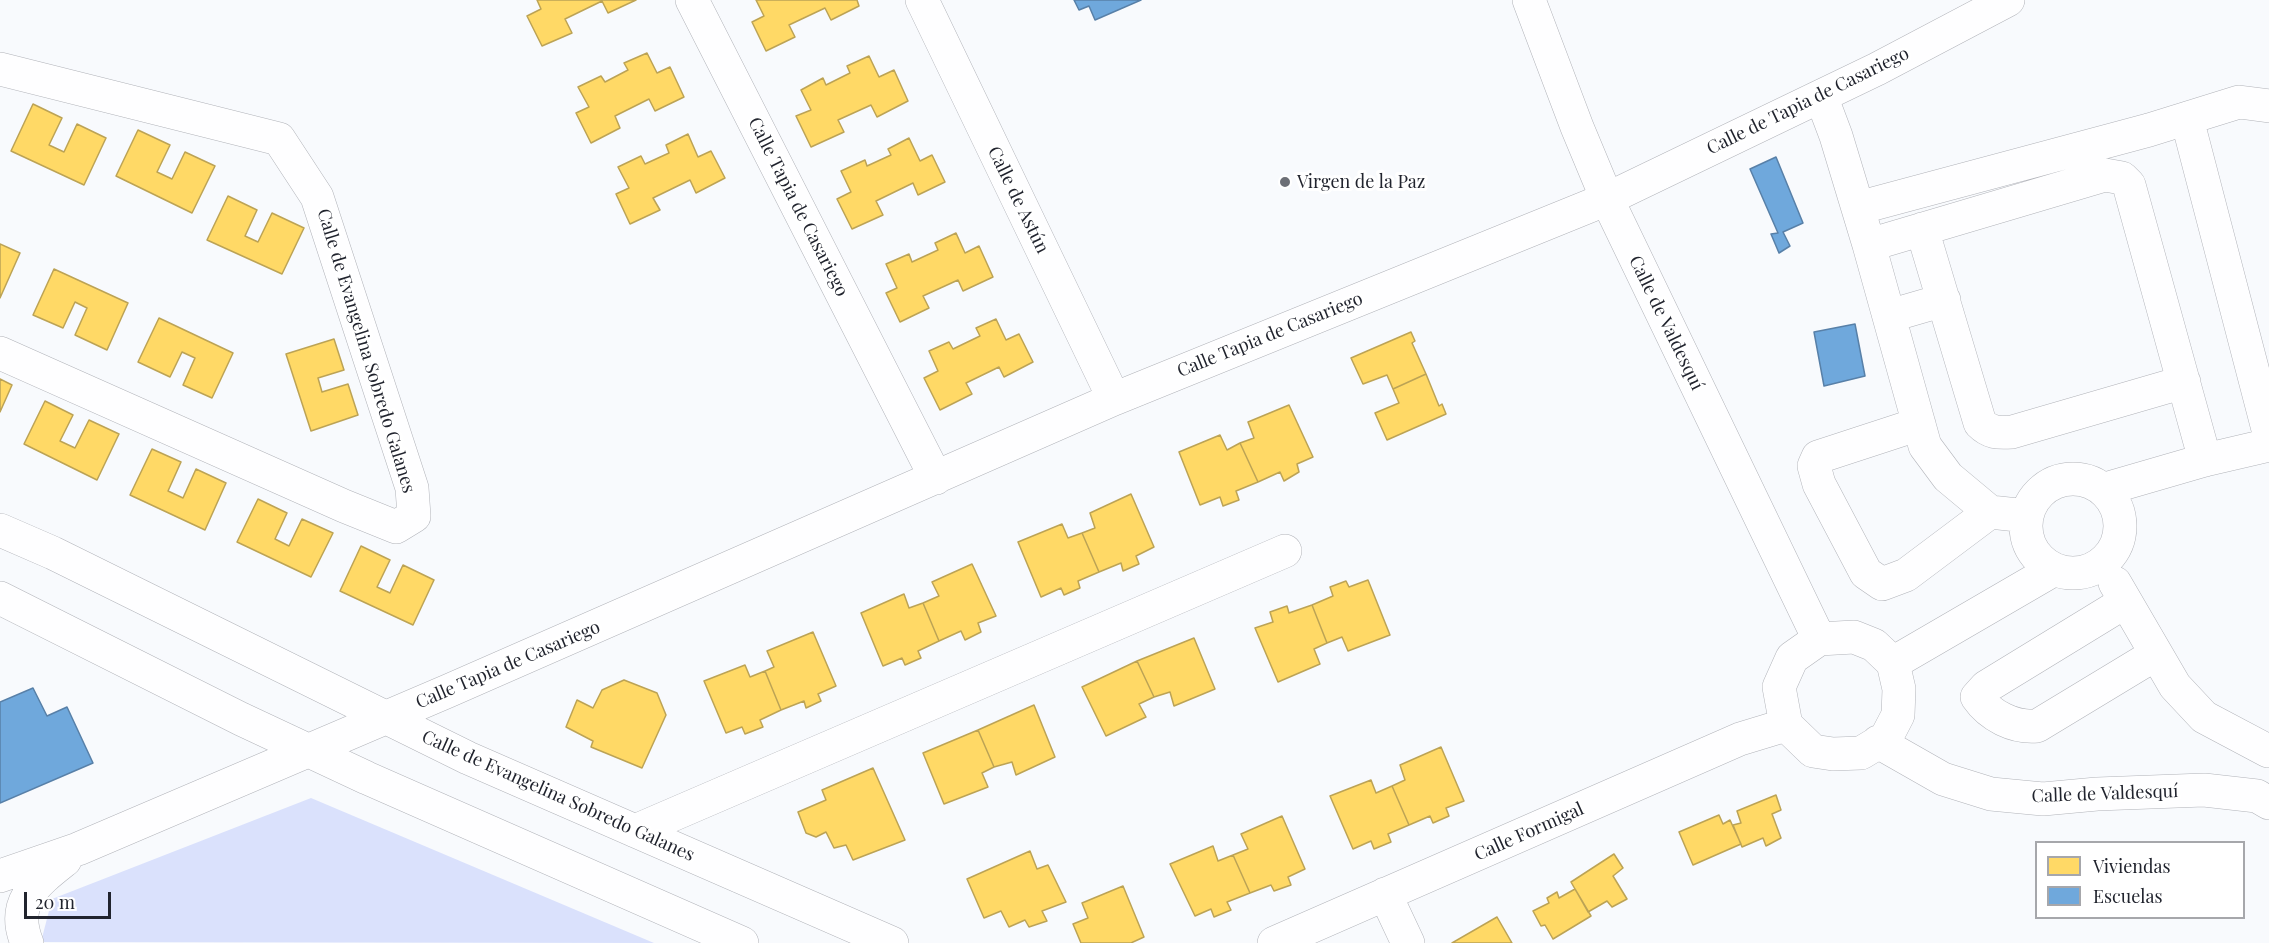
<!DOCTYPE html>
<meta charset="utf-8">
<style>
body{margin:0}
#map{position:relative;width:2269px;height:943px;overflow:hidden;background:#f8fafd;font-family:"Playfair Display",serif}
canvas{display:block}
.legend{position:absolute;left:2035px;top:841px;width:210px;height:78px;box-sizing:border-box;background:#fff;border:2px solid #a6a7ab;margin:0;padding:8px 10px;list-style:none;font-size:18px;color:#21242e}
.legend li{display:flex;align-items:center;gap:12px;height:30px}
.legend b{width:30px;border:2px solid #a6a7ab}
.scale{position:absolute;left:24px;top:892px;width:87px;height:27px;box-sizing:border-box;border:3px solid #21242e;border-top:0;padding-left:8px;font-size:18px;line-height:21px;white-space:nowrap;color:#21242e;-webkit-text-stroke:4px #fff;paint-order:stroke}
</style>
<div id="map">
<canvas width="2269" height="943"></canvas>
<ul class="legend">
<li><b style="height:16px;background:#ffd966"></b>Viviendas</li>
<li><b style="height:16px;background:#6fa8dc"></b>Escuelas</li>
</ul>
<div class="scale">20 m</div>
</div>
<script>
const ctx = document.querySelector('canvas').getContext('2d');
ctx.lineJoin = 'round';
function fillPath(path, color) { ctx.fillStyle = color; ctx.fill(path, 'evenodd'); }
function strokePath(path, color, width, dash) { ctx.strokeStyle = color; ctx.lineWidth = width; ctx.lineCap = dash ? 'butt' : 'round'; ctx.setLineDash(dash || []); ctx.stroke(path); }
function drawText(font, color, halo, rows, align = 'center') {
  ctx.font = font + ' "Playfair Display",serif'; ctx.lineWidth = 6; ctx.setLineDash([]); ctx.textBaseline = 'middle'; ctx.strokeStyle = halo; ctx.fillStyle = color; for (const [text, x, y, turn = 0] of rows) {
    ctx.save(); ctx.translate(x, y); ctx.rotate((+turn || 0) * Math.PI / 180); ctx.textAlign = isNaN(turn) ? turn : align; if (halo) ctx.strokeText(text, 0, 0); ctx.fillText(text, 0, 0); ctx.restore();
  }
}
fillPath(new Path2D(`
 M311,798l343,145 -613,-1 11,-43z`), '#dae1fc');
const homes = new Path2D(`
 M537,0h99l-28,13 -6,-12 -37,18 7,14 -30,13 -15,-30 14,-7z
 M756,0h101l2,6 -28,14 -6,-12 -36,17 6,12 -29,14 -14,-29 12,-6z
 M647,53l10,20 13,-6 14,30 -29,14 -6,-12 -34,17 5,12 -29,15 -15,-30 13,-6 -11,-20 23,-11 4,6 23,-12 -4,-7z
 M869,56l10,21 15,-7 14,31 -31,16 -6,-12 -33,15 6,12 -33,15 -15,-31 15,-6 -10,-20 22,-12 3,7 24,-12 -3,-7z
 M33,104l29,14 -13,27 15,7 13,-28 29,14 -22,47 -73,-34z
 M138,130l32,15 -13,27 15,7 13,-27 30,14 -23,47 -76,-37z
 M688,134l10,23 13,-6 14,27 -29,15 -6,-13 -37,18 7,12 -30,14 -14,-30 13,-6 -11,-21 23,-11 4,8 24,-11 -3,-8z
 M909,138l11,23 12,-6 13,27 -27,13 -5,-12 -37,18 7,14 -31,14 -15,-30 14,-7 -10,-21 24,-11 2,6 24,-11 -3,-6z
 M228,196l29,14 -12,26 13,6 14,-29 32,15 -22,46 -75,-34z
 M956,233l9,20 14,-7 14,31 -30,14 -5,-11 -35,16 6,12 -29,14 -14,-29 11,-5 -11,-24 23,-10 3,8 26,-12 -3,-7z
 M0,244l20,9 -20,45z
 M54,269l74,34 -21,47 -32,-15 12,-27 -12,-6 -12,26 -30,-13z
 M159,318l74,35 -21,45 -29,-13 12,-27 -13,-6 -12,25 -32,-15z
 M996,319l10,21 13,-6 14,28 -29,15 -5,-10 -33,16 6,11 -32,16 -16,-32 14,-7 -9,-20 20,-9 4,7 27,-13 -4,-8z
 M1411,332l4,9 -3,2 14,31 -33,15 -6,-14 -24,9 -12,-26z
 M334,339l10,31 -26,8 4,14 26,-8 10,31 -47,16 -25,-77z
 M1426,374l13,32 3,-2 4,10 -59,26 -12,-27 24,-10 -6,-14z
 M0,379l12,6 -12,27z
 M45,401l28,14 -13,26 15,7 14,-28 30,14 -22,46 -73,-36z
 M1289,405l24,52 -16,7 2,8 -15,9 -4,-9 -22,10 -18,-39 14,-5 -6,-16z
 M1220,435l7,15 13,-7 18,39 -22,9 3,9 -16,6 -3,-9 -20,8 -21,-53z
 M152,449l29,13 -13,29 15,7 13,-29 30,14 -21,47 -75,-35z
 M1131,494l23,53 -18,9 3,8 -16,7 -2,-8 -22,9 -17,-39 13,-5 -5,-15z
 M258,499l29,14 -12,26 14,7 13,-27 31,14 -22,44 -74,-35z
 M1062,524l6,14 14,-5 17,39 -21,9 2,7 -16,7 -3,-7 -20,9 -23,-55z
 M361,546l29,14 -13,27 13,6 13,-28 31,15 -21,45 -73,-34z
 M972,564l24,52 -18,7 3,9 -16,8 -4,-9 -22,10 -16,-38 16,-7 -7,-14z
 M1368,580l22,55 -42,16 -6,-14 -15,6 -15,-38 21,-9 -3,-9 16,-6 3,6z
 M904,594l5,14 14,-5 16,38 -21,10 3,7 -16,7 -3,-7 -19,8 -22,-53z
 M1312,605l15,38 -13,6 6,15 -42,18 -23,-54 18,-6 -3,-10 17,-6 2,7z
 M813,632l23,54 -18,8 3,7 -15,7 -2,-7 -23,9 -16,-39 9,-4 -7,-16z
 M1194,638l21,51 -41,17 -4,-14 -16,5 -17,-36z
 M1137,661l17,36 -15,7 7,13 -40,19 -24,-49z
 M745,665l5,12 15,-6 16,39 -21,10 3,7 -18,7 -3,-7 -16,6 -22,-52z
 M624,680l33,13 9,22 -24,53 -51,-21 2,-6 -27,-14 11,-27 16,8 9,-18z
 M1034,705l21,52 -39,18 -4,-13 -18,5 -16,-37z
 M978,730l16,37 -12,6 6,14 -44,17 -21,-51z
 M1441,747l23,54 -18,7 3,8 -16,7 -3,-7 -21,9 -17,-39 13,-6 -5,-15z
 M873,768l32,72 -52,20 -7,-15 -12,3 -8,-16 -10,5 -10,-4 -8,-21 28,-12 -4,-10z
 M1371,780l5,13 16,-7 17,39 -21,9 3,8 -17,7 -3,-8 -18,8 -23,-53z
 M1776,795l5,15 -9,4 9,24 -15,8 -3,-8 -21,9 -9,-22 8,-2 -4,-12z
 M1719,815l4,9 7,-4 11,24 -48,21 -14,-33z
 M1282,816l23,53 -17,8 3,8 -17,6 -3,-6 -21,8 -17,-38 15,-6 -7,-15z
 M1213,846l5,15 15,-6 17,38 -23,9 4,8 -17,7 -3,-8 -16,7 -25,-52z
 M1030,851l7,18 11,-4 18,37 -24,9 5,10 -18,6 -4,-7 -16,7 -8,-16 -17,7 -17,-39z
 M1614,854l9,14 -10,8 14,23 -15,8 -5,-6 -19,11 -17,-30z
 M1123,886l21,51 -13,6h-50l-8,-19 15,-6 -6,-15z
 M1575,889l16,27 -38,23 -8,-14 -4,1 -8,-15 16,-8 -2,-5 10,-6 2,6z
 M1497,917l15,26h-60z`);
fillPath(homes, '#ffd966');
strokePath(homes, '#bca355', 1.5);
const schools = new Path2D(`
 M1074,0h67l-46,20 -6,-14 -10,4z
 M1776,157l27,66 -20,9 7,14 -11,7 -8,-19 7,-1 -28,-64z
 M1855,324l10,52 -41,10 -10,-54z
 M33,688l14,28 20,-9 26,56 -93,40v-101z`);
fillPath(schools, '#6fa8dc');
strokePath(schools, '#5880a8', 1.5);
const minor = new Path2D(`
 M692,0l244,478
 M922,0l192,399
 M1529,0l48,127 30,72 212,440
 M0,69l279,70 38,58 95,291 2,28 -18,11 -52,-21 -344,-153
 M1821,96l15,40 33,109 56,201 23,31 42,35 37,4
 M2187,119l82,314
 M1858,208l291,-78 90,-28 30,4
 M1922,229l58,194c10,10 18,10 32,9l172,-50
 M1869,245l236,-70 17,3 7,7 76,275
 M1889,316l55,-16
 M1919,424l-101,33 -4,9 5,18 47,89 16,11 24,-9 84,-63
 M2026 526a47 47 0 1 1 94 0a47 47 0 1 1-94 0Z
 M2105,489l100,-29 64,-15
 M0,530l53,23 415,205 424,185
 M2115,583l60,103 29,31 64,34
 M0,598l241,121 126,59 375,165
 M2125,602l-139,85 -9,10c13,19 37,31 60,29l119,-72
 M1854,637l20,8 19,18 6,26 -1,26 -12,23 -25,15 -28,1 -20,-3 -27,-26 -7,-38 13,-29 27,-19z
 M1893,663l160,-93
 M1878,742l65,37 48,15 52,5 54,-5 107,-4 53,6 12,7
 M635,831l650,-280
 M0,876l78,-27 370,-158 666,-292 493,-200 270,-130 131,-69
 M1385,894l23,49
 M27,943c-17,-41 9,-60 38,-83
 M1274,943l466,-204 46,-14`);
strokePath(minor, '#b1b3b9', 34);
strokePath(minor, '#fefeff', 33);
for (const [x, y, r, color] of [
 [1285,182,6,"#6c6f76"]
]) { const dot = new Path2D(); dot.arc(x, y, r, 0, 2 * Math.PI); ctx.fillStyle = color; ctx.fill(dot); strokePath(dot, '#fff', 2); }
drawText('18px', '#21242e', '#fff', [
 ["Calle de Tapia de Casariego",1808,101,-26],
 ["Calle de Astún",1018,200,64],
 ["Calle Tapia de Casariego",798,207,63],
 ["Calle de Valdesquí",1666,323,64],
 ["Calle Tapia de Casariego",1270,335,-22],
 ["Calle de Evangelina Sobredo Galanes",366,351,73],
 ["Calle Tapia de Casariego",508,665,-23],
 ["Calle de Valdesquí",2105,794,-2],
 ["Calle de Evangelina Sobredo Galanes",558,796,24],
 ["Calle Formigal",1529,832,-24]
]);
drawText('18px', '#21242e', '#fff', [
 ["Virgen de la Paz",1297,182]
], 'left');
</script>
